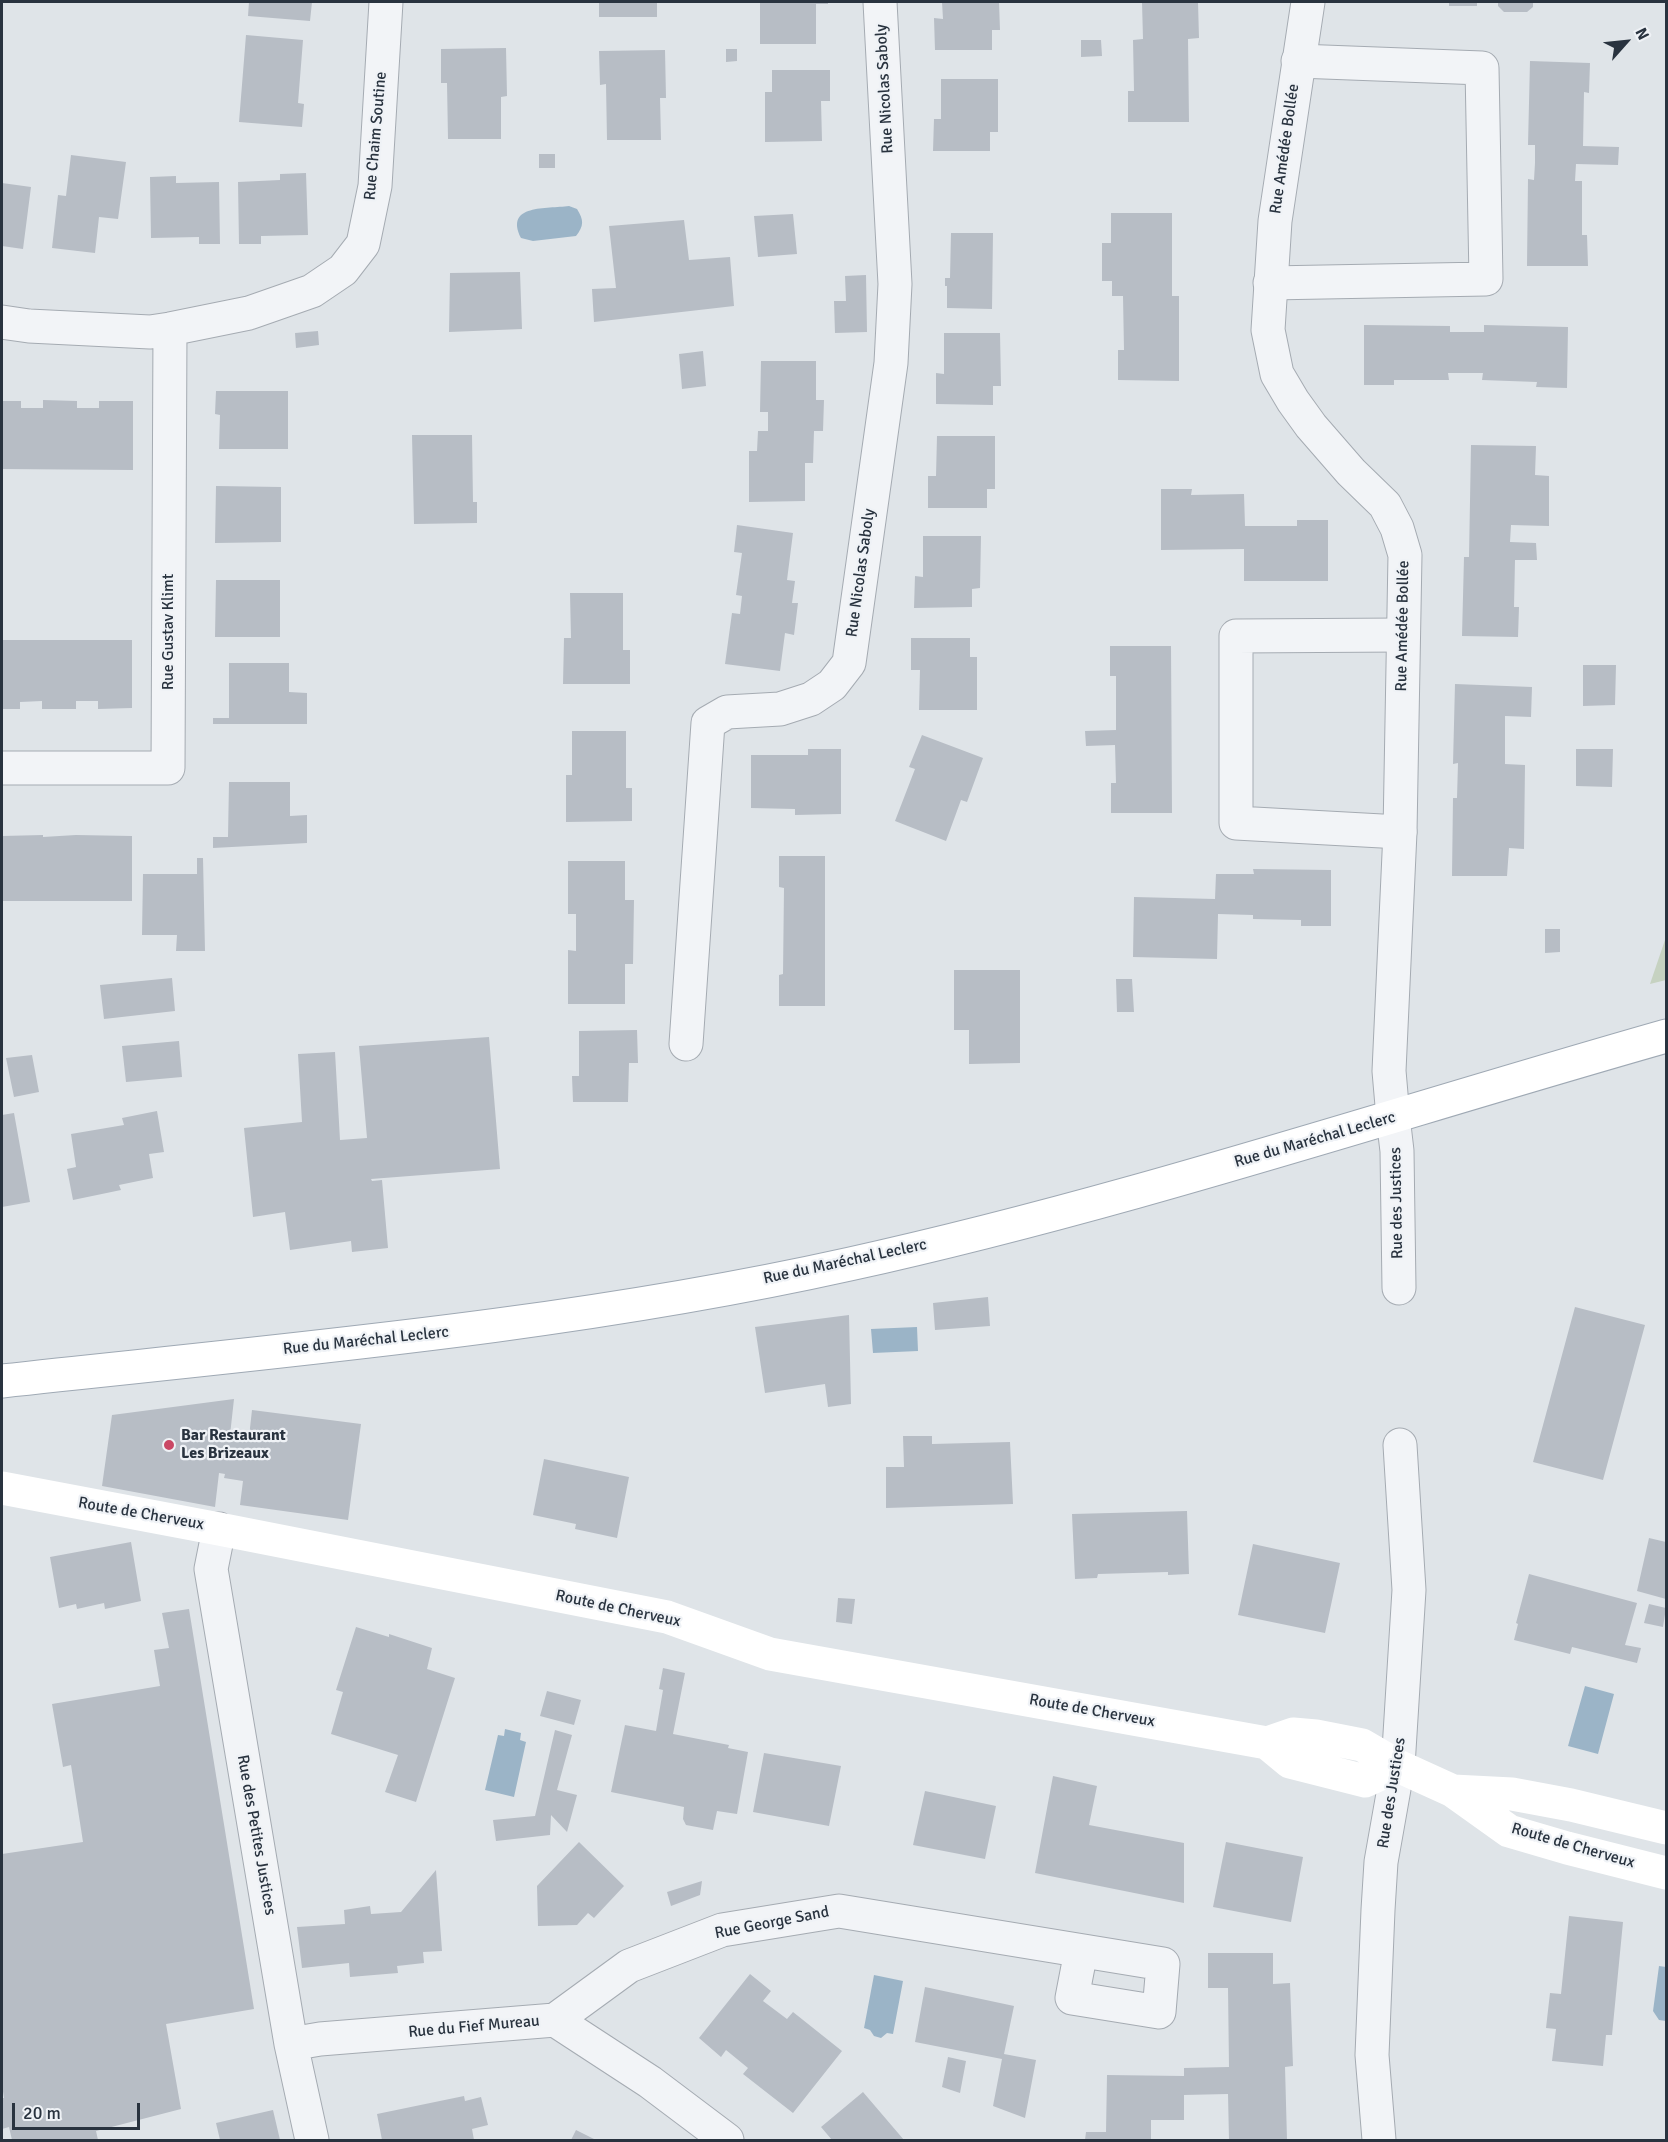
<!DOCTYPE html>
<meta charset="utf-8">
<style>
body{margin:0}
#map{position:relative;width:1668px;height:2142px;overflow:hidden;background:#dfe4e8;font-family:Signika,sans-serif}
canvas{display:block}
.frame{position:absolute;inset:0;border:3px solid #29333f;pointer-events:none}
.north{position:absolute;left:1596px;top:12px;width:60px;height:60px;-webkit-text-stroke:4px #eff2f6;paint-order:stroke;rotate:63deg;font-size:16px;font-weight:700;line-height:24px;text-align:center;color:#29333f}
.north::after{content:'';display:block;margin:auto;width:21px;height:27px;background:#29333f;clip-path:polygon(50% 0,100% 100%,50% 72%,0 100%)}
.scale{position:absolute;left:12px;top:2103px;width:128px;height:27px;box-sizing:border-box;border:3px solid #29333f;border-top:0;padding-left:8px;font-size:18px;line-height:21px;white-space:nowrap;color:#29333f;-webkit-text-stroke:4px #eff2f6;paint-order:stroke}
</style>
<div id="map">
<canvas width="1668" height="2142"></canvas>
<div class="frame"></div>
<div class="north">N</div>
<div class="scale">20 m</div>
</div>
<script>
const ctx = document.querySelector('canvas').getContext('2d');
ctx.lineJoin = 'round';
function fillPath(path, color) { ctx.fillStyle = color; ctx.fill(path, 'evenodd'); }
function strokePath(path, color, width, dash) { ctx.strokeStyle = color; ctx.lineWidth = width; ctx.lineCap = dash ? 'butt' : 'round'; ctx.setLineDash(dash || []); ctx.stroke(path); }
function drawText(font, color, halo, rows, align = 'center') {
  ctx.font = font + ' Signika,sans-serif'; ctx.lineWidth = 4.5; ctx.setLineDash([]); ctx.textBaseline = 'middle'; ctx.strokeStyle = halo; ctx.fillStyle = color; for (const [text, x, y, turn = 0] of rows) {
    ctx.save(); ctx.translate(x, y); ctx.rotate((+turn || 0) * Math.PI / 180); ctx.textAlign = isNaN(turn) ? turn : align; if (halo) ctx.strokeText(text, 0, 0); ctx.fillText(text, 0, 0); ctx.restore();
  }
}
fillPath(new Path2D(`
 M1666,937v43l-16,4z`), '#c6d2c1');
fillPath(new Path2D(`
 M569,206l8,3c7,11 7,17 -1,27l-43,5 -12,-3c-17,-34 26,-29 48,-32z
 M917,1327l1,24 -45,2 -2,-24z
 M1585,1686l29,8 -16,60 -30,-8z
 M505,1729l16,4 -1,7 6,2 -12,55 -29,-7 13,-55 6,1z
 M1659,1966l7,1v54l-7,-1 -6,-9z
 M874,1975l29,6 -10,53 -6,-1 -6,5 -7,-2 -4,-6 -6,-2z`), '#9bb4c7');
fillPath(new Path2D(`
 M249,2h63l-2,19 -62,-5z
 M599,2h58v15h-58z
 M760,2h68v2h-12v40h-56z
 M942,2h57l1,28h-8v20h-57l-1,-32 9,1z
 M1142,2h56l1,36 -11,1 1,83h-61v-31h6l-1,-51 10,-1z
 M1449,2h28v4h-28z
 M1498,2h35v5l-6,5h-23l-6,-6z
 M246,35l57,5 -5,63 6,1 -2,23 -63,-5z
 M1081,40h20l1,16 -21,1z
 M506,48l1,48 -6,1v42h-53l-1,-56h-6v-34z
 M726,49h11v12l-11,1z
 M665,50l1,48h-6l1,42h-54l-1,-56 -6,1 -1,-34z
 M1530,61l60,2 -1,30 -5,-1 -1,54 36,1 -1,18 -42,-1 -1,17h7v54h5l1,31h-61l1,-87 6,1 1,-17v-18h-7z
 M772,70h58v31h-9l1,40 -57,1v-50h7z
 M941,79h57v53h-8v19h-57l1,-32h7z
 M539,154h16v14h-16z
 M71,155l55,7 -8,57 -19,-2 -4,36 -43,-5 6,-53 8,1z
 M306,173l2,62 -47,1v8h-22l-1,-62 42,-2v-6z
 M176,176v7l43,-1 1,62h-21v-7l-48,1 -1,-61z
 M2,183l29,4 -8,62 -21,-3z
 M1111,213h61v83h7v85l-61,-1v-30h6l-1,-54h-11v-15h-10v-38h9z
 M793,214l4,40 -39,3 -4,-41z
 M684,220l5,40 41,-3 4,49 -140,16 -2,-33 24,-1 -7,-62z
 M951,233h42l-1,76 -45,-1v-22h-2v-8h5z
 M520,272l2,57 -73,3 1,-59z
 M866,275l1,57 -32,1 -1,-32h12l-1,-25z
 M1364,325l86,1v6h34v-7l84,2 -1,61 -31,-1 1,-5 -55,-2 1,-7h-35l1,7h-55v5h-30z
 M318,331l1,14 -23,3 -1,-15z
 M944,333h56l1,53h-8v19l-57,-1v-31l8,1z
 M703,351l3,35 -24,3 -3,-35z
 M761,361h55v39h8l-1,31h-9l-1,32h-8v38l-56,1v-51h8l1,-20h10v-19h-8z
 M216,391h72v58h-69l1,-34 -5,-1z
 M43,400l34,1v7h22v-7h34v69l-131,-1v-68h19v7h22z
 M412,435h60l1,67h4v21l-63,1z
 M937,436h58v53h-8v19h-59v-32h8z
 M1471,445l65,1 -1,29 14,1v50l-38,-1 -1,17 26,1 1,17h-22l-1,47h5l-1,30 -56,-1 2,-79h5z
 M216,486l65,1v55l-66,1z
 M1161,489h31l-1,6 53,-1 1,32h52v-6h31v61h-84v-32l-83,1z
 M737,525l56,8 -6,47 8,1 -3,22h6l-4,32 -9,-2 -5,38 -55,-7 7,-51 8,1 2,-18 -6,-1 6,-42 -8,-1z
 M923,536h58l-1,52 -8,1v18l-58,1 1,-32 8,1z
 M216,580h64v57h-65z
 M570,593h53v57h7v34h-67l1,-46h7z
 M911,638h59v19h7v53h-58l1,-40h-9z
 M2,640h130v68l-34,1v-8h-22v8h-34v-8l-22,1v7h-18z
 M1110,646h61l1,167h-61v-30h5l-1,-38 -29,1 -1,-15 31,-1v-54h-6z
 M229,663h60v29l18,1v31h-94v-6h16z
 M1583,665h33l-1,40 -32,1z
 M1455,684l77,3 -1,30 -26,-1v48l20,1 -1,84 -15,-1 -2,28h-55l1,-78h4l1,-35 -5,1z
 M572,731h54v57h6v33l-66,1v-47h6z
 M922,735l61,23 -16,44 -6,-2 -15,41 -51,-20 20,-52 -6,-2z
 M808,749h33v65l-46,1v-6l-44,-1v-53h57z
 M1576,749h37l-1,38 -36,-1z
 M229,782h61v34l17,-1v28l-94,5v-11h15z
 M43,835v2l33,-2 56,1v65h-130v-65z
 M779,856h46v150h-46v-31l4,-1 1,-86 -5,-1z
 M197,858h6l2,93h-29l1,-16h-35l1,-61h54z
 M568,861h57v39h9l-1,64h-8v40h-57v-54l8,1v-37h-8z
 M1253,869l78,1v56h-30v-6l-48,-1v-4l-35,-1 -1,45 -84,-2 1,-60 81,2 1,-25h38z
 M1545,929h15v23l-15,1z
 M954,970h66v93l-51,1v-34h-15z
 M172,978l3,33 -71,8 -4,-34z
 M1116,979h16l2,33h-17z
 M637,1030l1,33h-9l-1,39h-55l-1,-26h7v-45z
 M489,1037l11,132 -129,10 1,2 10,-1 6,68 -36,4 -1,-11 -61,9 -5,-38 -32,5 -9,-89 58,-6 -4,-68 37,-2 5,88 27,-2 -8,-92z
 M179,1041l3,36 -56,5 -4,-36z
 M32,1055l7,37 -25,5 -8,-39z
 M157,1111l7,41 -15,2 4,24 -34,7 2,5 -48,10 -6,-31 9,-2 -5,-33 53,-9 -2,-7z
 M14,1113l16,89 -28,5v-92z
 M988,1297l2,29 -55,4 -2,-27z
 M1575,1307l70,18 -42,155 -70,-18z
 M849,1315l2,89 -23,3 -3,-23 -60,9 -10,-66z
 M234,1399l-4,36 19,2 3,-27 109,14 -13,96 -108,-15 3,-24 -19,-3 1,-4 -6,-1 -4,34 -113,-21 10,-71z
 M903,1436h29v8l78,-2 3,62 -127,4v-41h18z
 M544,1459l85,18 -12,61 -42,-9 1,-5 -43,-9z
 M1187,1511l2,63 -21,1v-3l-70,2 -1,4 -22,1 -3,-65z
 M1649,1538l17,4v57l-29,-8z
 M131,1542l10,59 -36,8 -1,-6 -27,6 -1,-5 -17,4 -9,-51z
 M1253,1544l87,19 -15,70 -87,-18z
 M1529,1574l108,29 -12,42 16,3 -4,15 -65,-16 -2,7 -56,-14 4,-16 -2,-1z
 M838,1598l17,1 -3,25 -16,-2z
 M1649,1604l17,4 -3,19 -19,-4z
 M189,1609l65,400 -88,15 15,85 -85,22 2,9h-86l-3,-13 -7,2v-31h2l-2,-13v-231l81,-12 -12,-77 -8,2 -11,-63 108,-18 -6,-36 15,-2 -7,-35z
 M356,1627l33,10v-3l43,14 -5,21 28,9 -39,124 -31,-10 13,-37 -67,-21 12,-42 -7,-2z
 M663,1668l22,5 -12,61 56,11 -1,3 20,4 -11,62 -20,-3 -4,19 -27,-5 -3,-6 1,-12 -73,-15 14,-67 31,6 7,-41 -4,-1z
 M547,1691l34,9 -7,25 -34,-9z
 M555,1730l17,5 -15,55 20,5 -10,37 -16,-17 -1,20 -54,6 -3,-21 42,-4z
 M764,1753l77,13 -12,60 -76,-14z
 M1053,1776l44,10 -8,39 95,18v60l-149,-30z
 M925,1791l71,15 -11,53 -72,-14z
 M579,1842l45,44 -30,32 -6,-5 -11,12 -39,1 -1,-40z
 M1226,1842l77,15 -12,65 -78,-15z
 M436,1870l6,81 -19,1 1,11 -27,3 1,7 -48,4 -1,-14 -47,5 -5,-41 48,-3 -1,-14 26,-4 1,8 30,-2z
 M702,1881l-2,14 -29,11 -4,-14z
 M1569,1916l54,6 -11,113h-6l-3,31 -51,-5 4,-32 -10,-1 4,-35 11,1z
 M1208,1953h65v31l17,-1 3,83 -8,1 2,73h-58l-1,-46 -44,1v25h-33v20h-66l1,-8h20l1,-57 77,1v-8l45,-1 -1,-79h-20z
 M750,1974l21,17 -8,10 24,18 6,-7 49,39 -49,62 -50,-39 5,-6 -22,-18 -5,7 -22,-19z
 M925,1987l89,19 -10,48 32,6 -11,58 -32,-12 9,-47 -87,-17z
 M948,2057l18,4 -6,32 -18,-6z
 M863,2092l41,48h-72l-11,-13z
 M464,2096l1,5 16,-4 7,28 -16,4 2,11h-92l-5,-26z
 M273,2110l7,30h-60l-4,-17z
 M576,2130l20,10h-25z`), '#b7bdc5');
const minor = new Path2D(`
 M1270,283l216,-4 -4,-211 -184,-7
 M2,322l27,4 121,6 20,-3 79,-16 63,-22 31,-21 20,-26 12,-58 11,-184
 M2,768h166l2,-439
 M1400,832l-164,-9v-187l167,-1
 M686,1044l22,-321 19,-11 53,-3 31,-10 21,-14 17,-22 42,-300 4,-79 -15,-282
 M1393,1117l4,34 2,137
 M219,1529l-8,40 80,475 21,96
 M1398,1766l11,-176 -9,-145
 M555,2020l74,-54 93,-36 117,-19 324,53 -4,48 -87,-14 9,-47
 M291,2044l29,-5 235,-19 95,62 77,58`);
const tertiary = new Path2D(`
 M1308,2l-33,219 -7,109 9,44 16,27 18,25 40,46 34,33 12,23 8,27 -5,277 -11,239 4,46
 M1379,2140l-7,-85 6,-145 3,-48 17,-96`);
const primary = new Path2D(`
 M2,1381c283,-31 569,-55 848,-117 276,-61 545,-151 816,-228`);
strokePath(minor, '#a5abb2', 35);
strokePath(tertiary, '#a5abb2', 35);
strokePath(primary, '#9fa9b4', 35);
strokePath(minor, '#f2f4f7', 33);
strokePath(tertiary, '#f2f4f7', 33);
strokePath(new Path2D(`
 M2,1488l217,41 448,88 103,37 497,89 26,-9 23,2 46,9 36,21 55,25 56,40 58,17 99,25
 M1267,1743l23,19 75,19 33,-15
 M1453,1791l59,3 59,11 95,23`), '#fff', 33);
strokePath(primary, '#fff', 33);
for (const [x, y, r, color] of [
 [169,1445,6,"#ca4865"]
]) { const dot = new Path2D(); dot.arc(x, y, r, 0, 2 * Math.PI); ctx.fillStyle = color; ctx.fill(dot); strokePath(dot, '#eff2f6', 2); }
drawText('16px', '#29333f', '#eff2f6', [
 ["Rue Nicolas Saboly",885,89,-93],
 ["Rue Chaim Soutine",376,136,-85],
 ["Rue Amédée Bollée",1285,149,-82],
 ["Rue Nicolas Saboly",861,573,-82],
 ["Rue Amédée Bollée",1403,626,-89],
 ["Rue Gustav Klimt",169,632,-90],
 ["Rue du Maréchal Leclerc",1315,1140,-16],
 ["Rue des Justices",1397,1203,-91],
 ["Rue du Maréchal Leclerc",845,1262,-12],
 ["Rue du Maréchal Leclerc",366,1341,-6],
 ["Route de Cherveux",141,1514,10],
 ["Route de Cherveux",618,1609,12],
 ["Route de Cherveux",1092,1711,10],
 ["Rue des Justices",1392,1793,-81],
 ["Rue des Petites Justices",256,1835,80],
 ["Route de Cherveux",1573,1846,16],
 ["Rue George Sand",772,1923,-11],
 ["Rue du Fief Mureau",474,2027,-5]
]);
drawText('bold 16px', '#29333f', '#eff2f6', [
 ["Bar Restaurant",181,1436],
 ["Les Brizeaux",181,1454]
], 'left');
</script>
